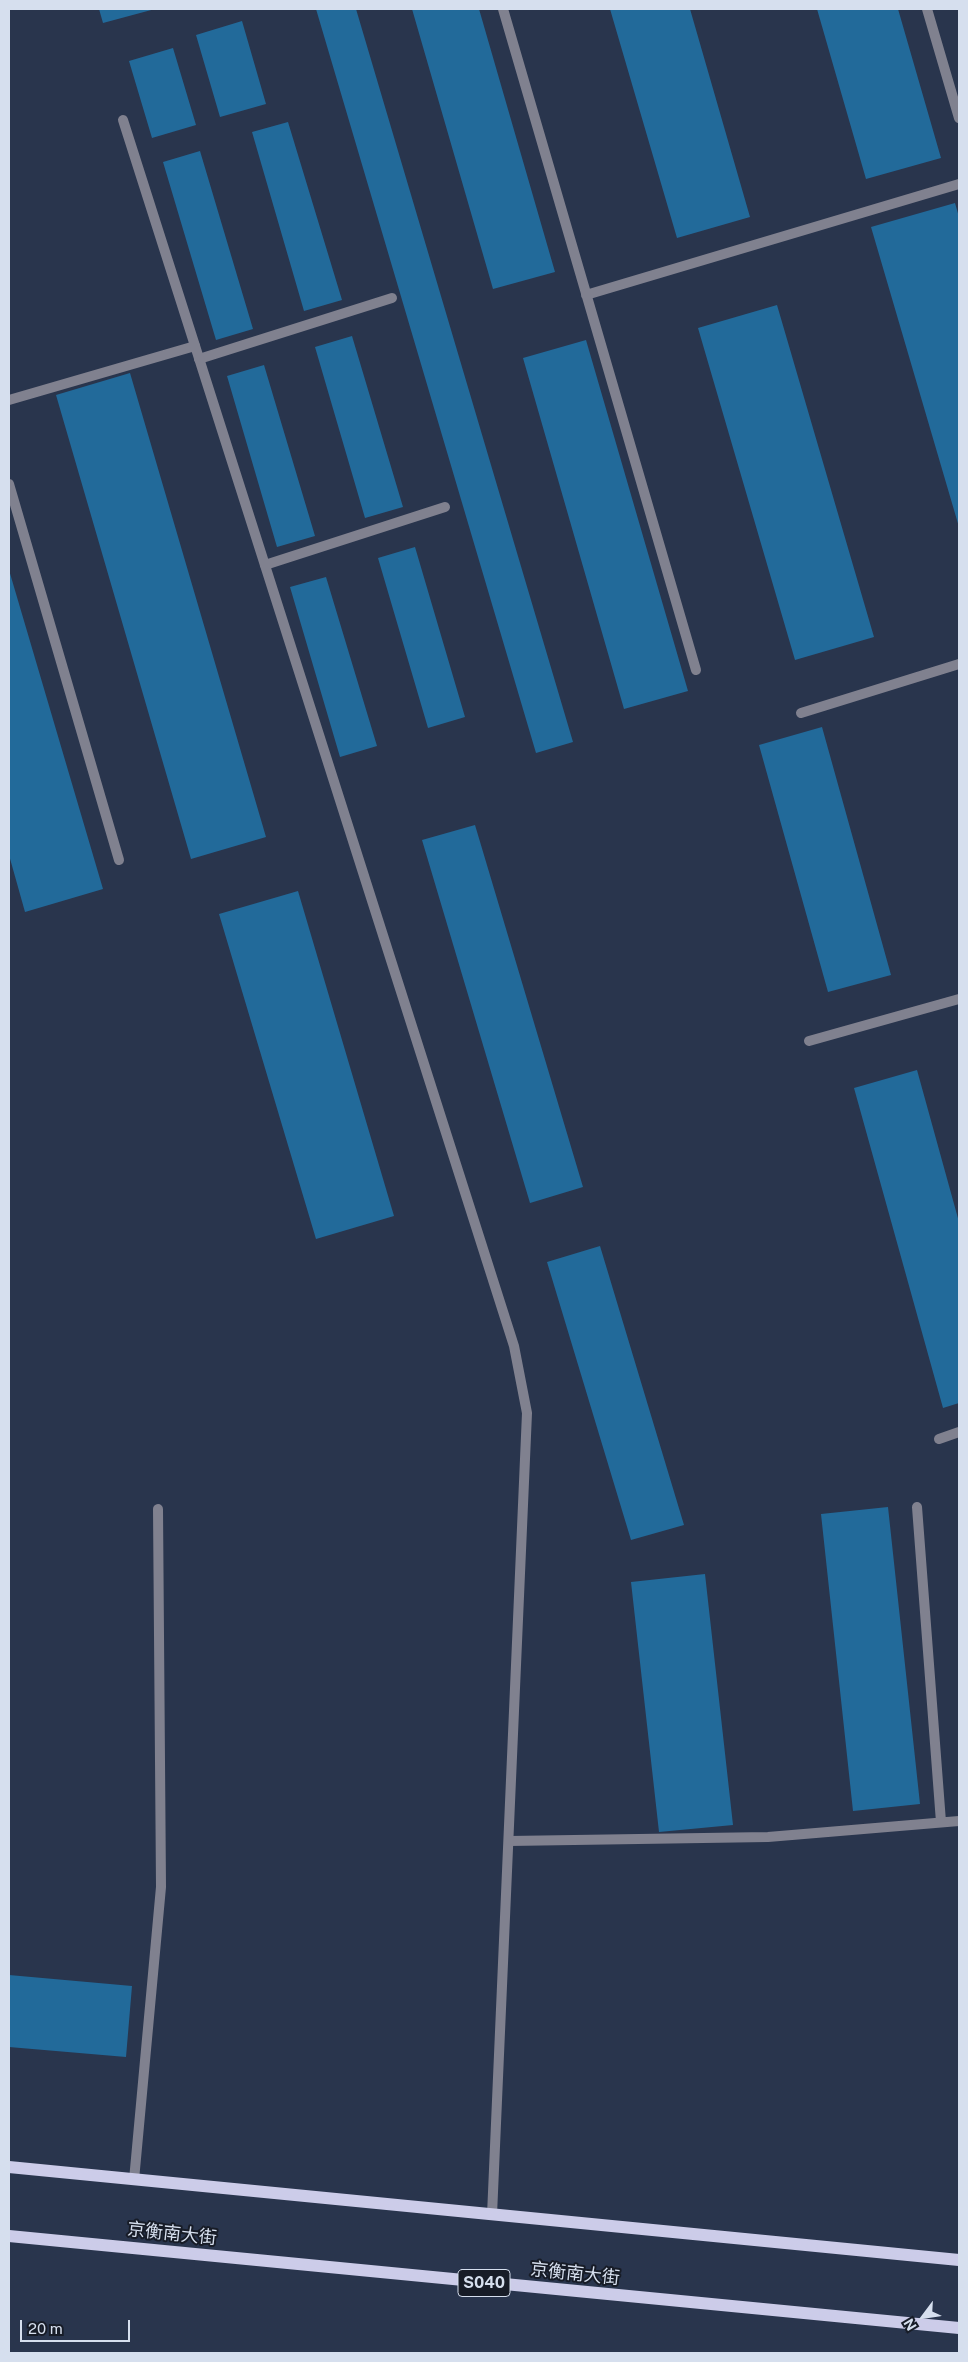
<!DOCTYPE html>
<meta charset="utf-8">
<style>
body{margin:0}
#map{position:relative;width:968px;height:2362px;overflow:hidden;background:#29354d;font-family:"Public Sans",sans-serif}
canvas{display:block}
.frame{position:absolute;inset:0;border:10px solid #d6dfee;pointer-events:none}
.north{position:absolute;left:898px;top:2292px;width:50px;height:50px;-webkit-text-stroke:4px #171c27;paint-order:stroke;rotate:239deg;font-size:14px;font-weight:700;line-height:20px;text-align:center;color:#d6dfee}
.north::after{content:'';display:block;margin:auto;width:18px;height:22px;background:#d6dfee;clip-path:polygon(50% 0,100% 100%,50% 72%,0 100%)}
.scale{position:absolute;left:20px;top:2320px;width:110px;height:22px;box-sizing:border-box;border:2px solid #d6dfee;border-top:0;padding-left:6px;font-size:15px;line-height:18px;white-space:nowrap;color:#d6dfee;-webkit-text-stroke:4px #171c27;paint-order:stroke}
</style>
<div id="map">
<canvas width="968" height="2362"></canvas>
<div class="frame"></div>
<div class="north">N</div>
<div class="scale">20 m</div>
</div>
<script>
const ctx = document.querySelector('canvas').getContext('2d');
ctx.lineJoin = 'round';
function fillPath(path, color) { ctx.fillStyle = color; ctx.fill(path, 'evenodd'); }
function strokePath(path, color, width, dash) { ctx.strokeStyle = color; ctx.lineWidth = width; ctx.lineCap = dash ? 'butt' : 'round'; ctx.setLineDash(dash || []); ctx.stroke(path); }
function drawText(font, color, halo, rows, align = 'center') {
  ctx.font = font + ' "Public Sans","Noto Sans SC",sans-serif'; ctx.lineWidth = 4; ctx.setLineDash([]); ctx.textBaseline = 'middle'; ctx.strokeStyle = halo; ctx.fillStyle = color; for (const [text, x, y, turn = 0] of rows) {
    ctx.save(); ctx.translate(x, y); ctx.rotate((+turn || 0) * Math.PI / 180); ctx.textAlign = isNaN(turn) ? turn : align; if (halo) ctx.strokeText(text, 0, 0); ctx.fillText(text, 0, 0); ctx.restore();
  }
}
fillPath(new Path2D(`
 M99,9h56l-52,14z
 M316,9h40l217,733 -37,11z
 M412,9h67l76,263 -62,17z
 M610,9h80l60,208 -73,21z
 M817,9h81l43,149 -75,21z
 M242,21l24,83 -46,13 -24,-82z
 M173,48l23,77 -44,13 -23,-77z
 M288,122l54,178 -38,11 -52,-179z
 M200,151l53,178 -37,11 -53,-178z
 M955,203l4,14v310l-88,-300z
 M777,305l97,332 -79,23 -97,-332z
 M352,336l51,171 -38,11 -50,-171z
 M586,340l102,351 -64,18 -101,-351z
 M264,365l51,171 -38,11 -50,-171z
 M130,373l136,464 -75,22 -135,-464z
 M415,547l50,170 -37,11 -50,-170z
 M9,570l94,319 -78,23 -16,-57z
 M326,577l51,169 -37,11 -50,-170z
 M822,727l69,248 -63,17 -69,-247z
 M475,825l108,362 -53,16 -108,-363z
 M298,891l96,325 -78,23 -97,-325z
 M917,1070l42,152v181l-16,5 -89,-320z
 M600,1246l84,279 -53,15 -84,-278z
 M888,1507l32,297 -67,7 -32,-297z
 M705,1574l28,251 -74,7 -28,-250z
 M9,1975l123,11 -6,71 -117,-10z`), '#226a9a');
strokePath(new Path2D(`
 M503,9l193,661
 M927,9l32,109
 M586,295l373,-111
 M199,359l193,-61
 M9,400l186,-54
 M9,484l110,376
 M265,565l180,-58
 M801,713l158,-49
 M809,1041l150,-42
 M939,1439l20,-7
 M917,1507l24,315
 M509,1841l259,-4 191,-16
 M134,2180l27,-293 -3,-378`), '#80818f', 10);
strokePath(new Path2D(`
 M123,120l391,1226 13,67 -35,802`), '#80818f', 10);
strokePath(new Path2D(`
 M9,2167l950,93
 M9,2236l950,92`), '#cccce9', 12);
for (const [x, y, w] of [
 [484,2283,52]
]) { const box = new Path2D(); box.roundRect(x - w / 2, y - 13.5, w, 27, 4); ctx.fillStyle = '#171c27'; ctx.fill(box); strokePath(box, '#d6dfee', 1); }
drawText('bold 16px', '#d6dfee', null, [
 ["S040",484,2283]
]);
drawText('18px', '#d6dfee', '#171c27', [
 ["京衡南大街",172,2234,6],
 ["京衡南大街",575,2274,6]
]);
</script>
